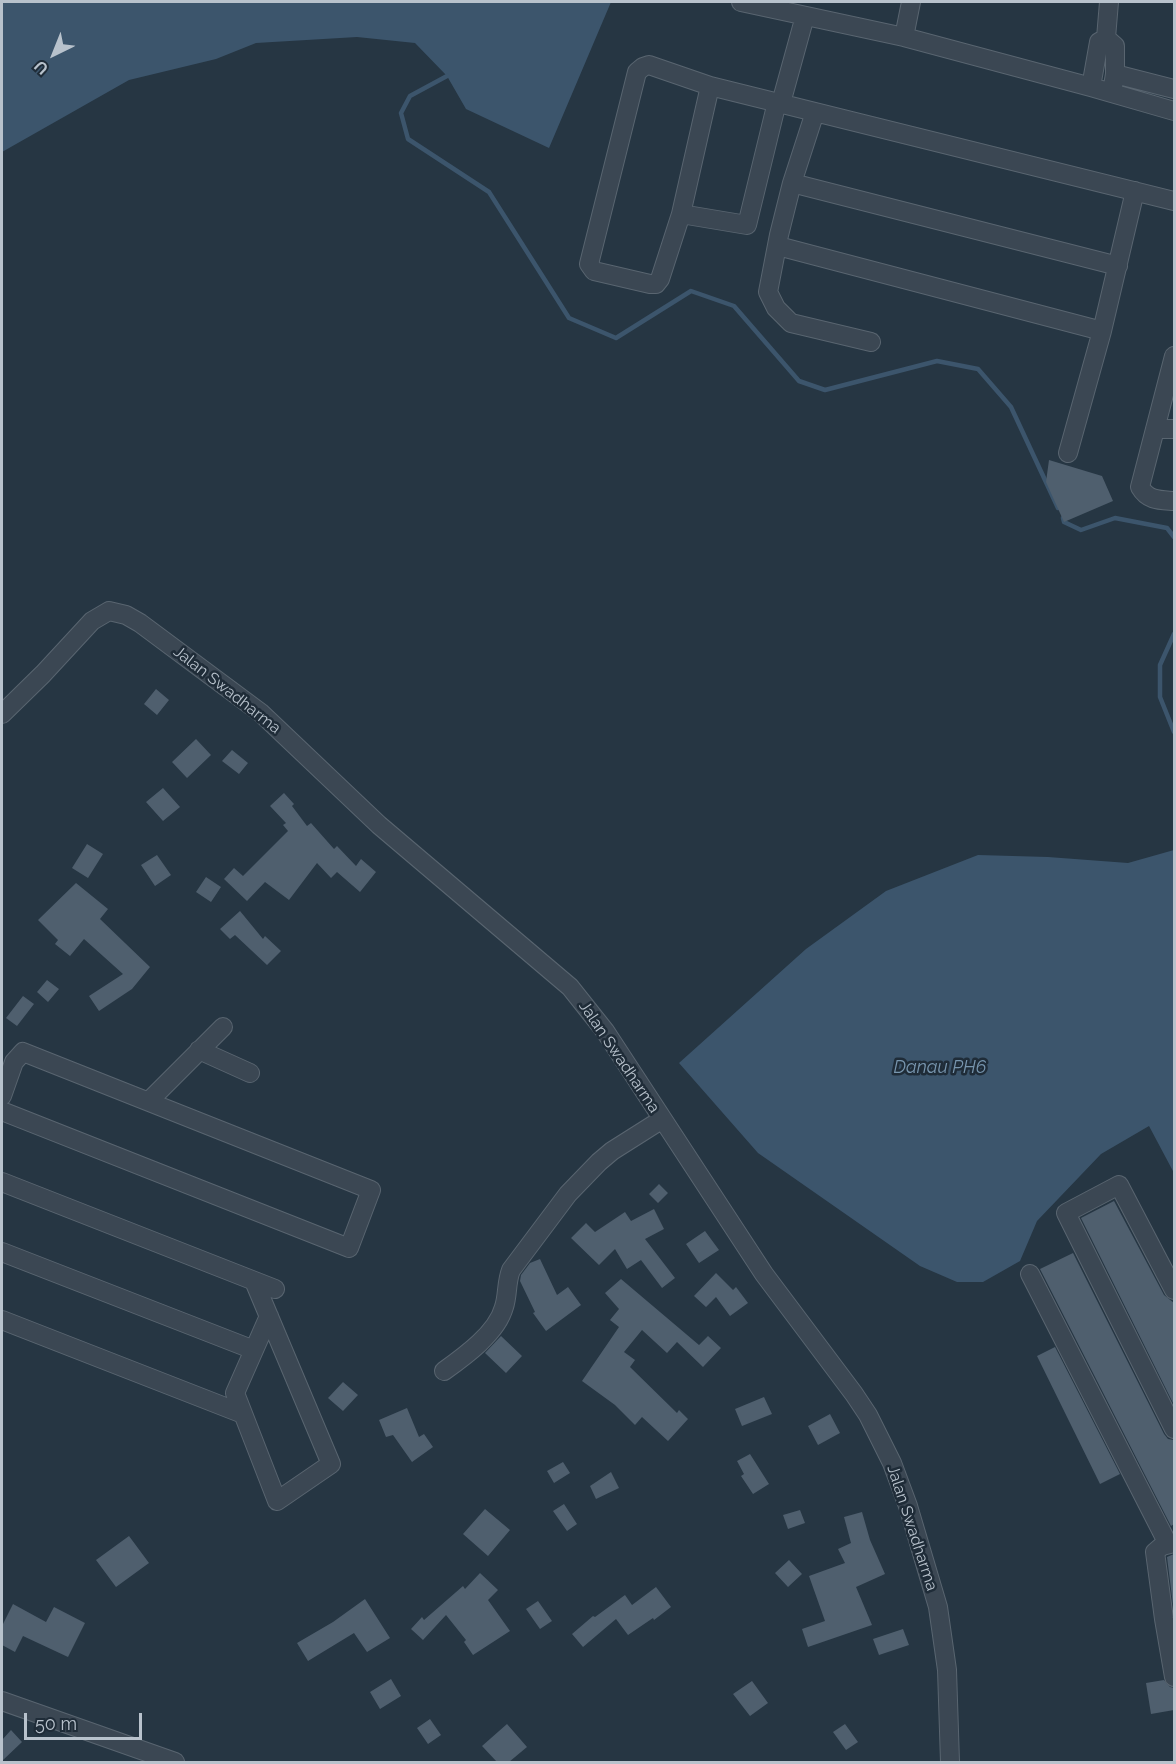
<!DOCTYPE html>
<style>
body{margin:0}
#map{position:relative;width:1176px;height:1764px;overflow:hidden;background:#263643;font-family:Raleway,sans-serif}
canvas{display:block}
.frame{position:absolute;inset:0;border:3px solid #b8c2cc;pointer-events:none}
.north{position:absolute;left:24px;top:24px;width:60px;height:60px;-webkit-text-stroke:4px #1f2c38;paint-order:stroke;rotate:223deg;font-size:16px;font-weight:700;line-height:24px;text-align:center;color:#b8c2cc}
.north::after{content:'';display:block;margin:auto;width:21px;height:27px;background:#b8c2cc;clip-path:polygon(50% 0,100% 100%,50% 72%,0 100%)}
.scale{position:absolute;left:24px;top:1713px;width:118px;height:27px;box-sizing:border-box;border:3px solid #b8c2cc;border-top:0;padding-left:8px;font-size:18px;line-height:21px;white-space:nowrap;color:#b8c2cc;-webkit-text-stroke:4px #1f2c38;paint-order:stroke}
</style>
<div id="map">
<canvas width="1176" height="1764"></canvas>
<div class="frame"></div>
<div class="north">U</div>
<div class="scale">50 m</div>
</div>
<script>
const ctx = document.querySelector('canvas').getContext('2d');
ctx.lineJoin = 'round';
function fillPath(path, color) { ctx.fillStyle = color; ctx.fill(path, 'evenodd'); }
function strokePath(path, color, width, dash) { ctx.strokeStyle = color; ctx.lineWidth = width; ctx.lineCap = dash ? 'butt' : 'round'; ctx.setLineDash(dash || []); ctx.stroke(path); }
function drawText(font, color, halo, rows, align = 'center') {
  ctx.font = font + ' Raleway,sans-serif'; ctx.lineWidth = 5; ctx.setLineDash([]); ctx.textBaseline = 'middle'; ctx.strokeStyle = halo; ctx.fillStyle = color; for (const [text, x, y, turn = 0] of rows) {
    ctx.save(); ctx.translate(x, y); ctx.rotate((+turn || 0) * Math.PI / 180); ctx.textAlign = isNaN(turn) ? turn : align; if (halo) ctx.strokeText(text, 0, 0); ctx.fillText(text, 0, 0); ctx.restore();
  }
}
fillPath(new Path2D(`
 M2,2h609l-62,146 -83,-39 -19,-33 -32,-33 -58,-6 -101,6 -40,16 -87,21 -127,72z
 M1174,850v323l-25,-47 -48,28 -64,67 -17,40 -37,21h-26l-37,-16 -162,-113 -79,-90 127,-114 80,-58 92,-36 70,2 80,6z`), '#3c556c');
strokePath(new Path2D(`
 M447,76l-37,20 -9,17 7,26 81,53 80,126 47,20 75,-47 43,15 65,75 26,9 112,-29 41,8 33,38 47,101
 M1063,518l1,4 17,8 34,-12 52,10 7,9
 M1174,634l-14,31v32l14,35`), '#3c556c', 4.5);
fillPath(new Path2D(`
 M1049,460l53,16 11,25 -49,21 -18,-40z
 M156,689l13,11 -12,15 -13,-11z
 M196,739l15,16 -24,23 -15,-16z
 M232,750l16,13 -9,11 -17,-13z
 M163,788l17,19 -17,14 -17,-19z
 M284,793l10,11 -2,2 15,20 4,-3 23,26 3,-3 19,20 5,-7 15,13 -16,20 -23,-20 -6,6 -14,-15 -28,37 -24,-18 -18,19 -23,-22 10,-11 9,8 45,-45 -5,-6 3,-2 -16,-17z
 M87,844l16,10 -15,24 -16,-10z
 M157,855l14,20 -16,11 -14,-21z
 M206,877l15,10 -10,15 -15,-10z
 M76,883l32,26 -8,10 50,48 -18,22 -33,22 -10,-15 34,-22 -39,-35 -14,17 -15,-12 3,-4 -20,-20z
 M240,911l23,28 2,-3 16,15 -14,14 -32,-30 -5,4 -10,-10z
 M47,980l12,9 -11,13 -11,-10z
 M23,996l11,8 -17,22 -11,-8z
 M659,1184l9,9 -10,10 -9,-9z
 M1114,1201l50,94 10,8v102l-93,-187z
 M654,1209l10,20 -19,10 30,39 -13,10 -21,-28 -14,9 -12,-20 -16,16 -28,-27 15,-15 9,9 30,-20 6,9z
 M705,1231l14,19 -20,13 -13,-19z
 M1073,1253l91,181 4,5 6,1v84l-3,2 -131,-257z
 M540,1259l17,36 11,-8 13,18 -35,26 -13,-18 2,-1 -15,-31 1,-6 9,-12z
 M716,1273l17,17 3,-3 12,16 -18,13 -14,-19 -10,10 -12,-11z
 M621,1279l78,66 9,-9 13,12 -18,19 -26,-25 -10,11 -25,-23 -18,22 11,8 -5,7 47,46 2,-3 9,9 -20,22 -26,-24 -7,8 -20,-20 -33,-24 37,-54 -9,-7 9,-11 -14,-16z
 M501,1336l21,20 -16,17 -21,-20z
 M1055,1347l65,127 -20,10 -63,-128z
 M343,1382l15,13 -15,16 -15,-13z
 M764,1397l8,17 -30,12 -7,-17z
 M407,1408l12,29 5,-3 9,13 -21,15 -19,-27 -7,2 -7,-17z
 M830,1414l10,19 -22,12 -10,-19z
 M750,1454l19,30 -16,10 -12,-18 3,-2 -7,-13z
 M563,1462l7,11 -16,10 -7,-12z
 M611,1472l8,16 -23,11 -6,-13z
 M564,1504l13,20 -10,7 -14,-20z
 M485,1509l25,21 -22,26 -25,-22z
 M800,1510l5,13 -17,6 -5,-14z
 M862,1512l8,28 15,34 -29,13 16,38 -64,22 -6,-18 23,-8 -16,-45 36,-13 -7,-14 13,-6 -7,-26z
 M129,1536l20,27 -33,24 -20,-27z
 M1174,1554v59l-7,-56z
 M789,1560l13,14 -14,13 -13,-14z
 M480,1573l18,17 -10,10 22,31 -37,24 -9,-13 2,-2 -20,-25 -23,25 -12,-11 11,-12 2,3 39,-34 2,3z
 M656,1587l15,20 -17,13 -1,-2 -25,17 -12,-16 -33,28 -11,-13 21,-18 2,1 30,-22 7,10z
 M365,1599l25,39 -23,14 -13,-19 -46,28 -11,-18 36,-21z
 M538,1601l14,20 -12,8 -14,-20z
 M13,1604l33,18 8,-15 31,16 -17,34 -45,-21 -8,16 -13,-7v-19z
 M903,1629l6,16 -30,10 -6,-16z
 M391,1679l10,17 -21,13 -10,-17z
 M1164,1680l6,7 4,1v22l-23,4 -5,-31z
 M752,1681l16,22 -18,13 -17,-22z
 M430,1719l11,16 -13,9 -11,-16z
 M507,1724l20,23 -18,15h-12l-15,-16z
 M845,1724l13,18 -12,8 -13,-18z
 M11,1730l11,12 -20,19v-21z`), '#4f5f6e');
const street = new Path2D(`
 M741,2l163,35 187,50 83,24
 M1109,2l-3,36 9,8v28l-3,18
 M904,37l7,-35
 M1115,74l59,15
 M710,86l-29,128 -21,65 -4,5h-6l-56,-13 -5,-7 48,-192 6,-5 6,-2 61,21 464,115
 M1091,87l8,-45 7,-4
 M781,103l24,-87
 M815,112l-23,71 -13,52 -11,57 8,16 15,15 80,19
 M792,183l326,83
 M681,214l66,11 30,-123
 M778,246l324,85
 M1174,356l-34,131c8,14 20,13 34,14
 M1155,429h19
 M1068,453l34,-122 33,-140
 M2,714l41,-40 49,-53 17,-10 17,4 14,8 121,90 118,112 191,162 35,44 159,243 90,120 14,21 24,48 16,43 30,101 9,63 3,92
 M199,1050l51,23
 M2,1096l12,-34 9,-10 348,138 -22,58 -347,-137
 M149,1101l74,-74
 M2,1182l273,107
 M2,1252l252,98
 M1030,1274l138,270
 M254,1281l77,183 -54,37 -42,-108 34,-77
 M1174,1290l-55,-105 -53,28 108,216
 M2,1320l241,94
 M444,1371c21,-15 53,-38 60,-64 4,-12 2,-24 7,-37l57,-76 31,-32 13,-11 49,-31
 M1174,1543l-12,3 -7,6 9,67 10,58
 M2,1701l173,61`);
strokePath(street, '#596570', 20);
strokePath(street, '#3b4753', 18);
drawText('16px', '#b8c2cc', '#1f2c38', [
 ["Jalan Swadharma",227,690,38],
 ["Jalan Swadharma",619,1057,56],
 ["Jalan Swadharma",912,1528,72]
]);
drawText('italic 18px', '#7896af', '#1f2c38', [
 ["Danau PH6",940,1068]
]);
</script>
